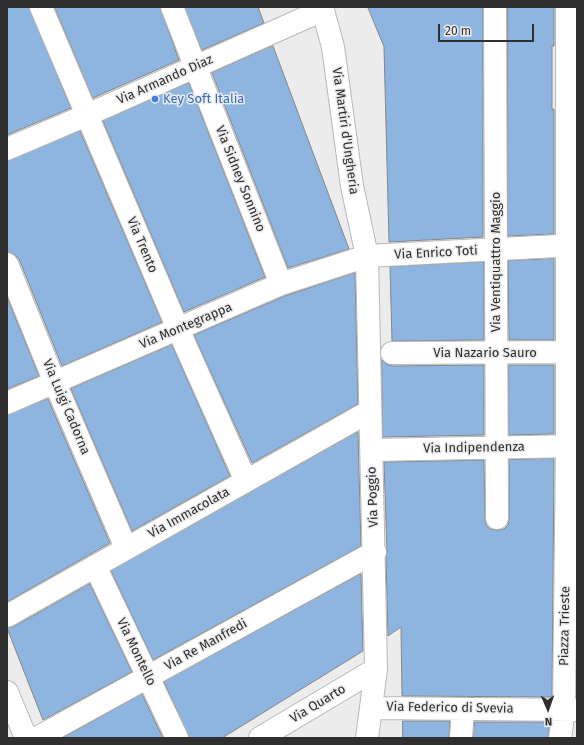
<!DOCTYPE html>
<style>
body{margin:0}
#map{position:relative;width:584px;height:745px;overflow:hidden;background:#ececed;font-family:"Fira Sans",sans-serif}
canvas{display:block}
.frame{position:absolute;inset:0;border:8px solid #2f2f30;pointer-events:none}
.north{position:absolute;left:528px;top:689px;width:40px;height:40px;-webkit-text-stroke:3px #ececed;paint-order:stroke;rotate:178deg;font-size:11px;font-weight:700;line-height:16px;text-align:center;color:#2f2f30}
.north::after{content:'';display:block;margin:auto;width:14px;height:18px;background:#2f2f30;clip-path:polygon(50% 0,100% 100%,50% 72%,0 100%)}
.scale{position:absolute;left:438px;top:24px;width:96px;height:18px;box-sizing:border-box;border:2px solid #2f2f30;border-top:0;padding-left:5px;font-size:12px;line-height:14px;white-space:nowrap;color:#2f2f30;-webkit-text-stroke:3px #ececed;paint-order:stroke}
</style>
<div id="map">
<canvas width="584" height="745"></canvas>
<div class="frame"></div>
<div class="north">N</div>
<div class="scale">20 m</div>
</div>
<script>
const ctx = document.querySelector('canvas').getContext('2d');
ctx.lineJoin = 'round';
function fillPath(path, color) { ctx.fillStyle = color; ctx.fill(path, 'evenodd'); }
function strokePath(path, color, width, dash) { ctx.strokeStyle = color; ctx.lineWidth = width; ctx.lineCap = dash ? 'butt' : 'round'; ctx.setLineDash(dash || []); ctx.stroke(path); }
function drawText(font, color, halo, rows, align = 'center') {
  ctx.font = font + ' "Fira Sans",sans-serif'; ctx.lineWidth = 3; ctx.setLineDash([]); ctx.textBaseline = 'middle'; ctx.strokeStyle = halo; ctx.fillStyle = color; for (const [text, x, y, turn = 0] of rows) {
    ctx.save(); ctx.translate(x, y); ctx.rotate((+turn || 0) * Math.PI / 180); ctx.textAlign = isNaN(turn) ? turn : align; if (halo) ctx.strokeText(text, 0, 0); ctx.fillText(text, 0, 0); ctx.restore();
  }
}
const building = new Path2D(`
 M7,7h22l42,101 -64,27z
 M55,7h105l19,53 -86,38z
 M185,7h73l6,16 -62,27z
 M368,7h115v230l-94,5 -5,-195z
 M508,7h46v39h-2v63h2v125l-46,2z
 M273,46l76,203 -61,19 -76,-195z
 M189,83l76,194 -81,35 -81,-191z
 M80,131l82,191 -100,44 -43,-107 -5,-5 -7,-2v-91z
 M554,259v81h-45l-1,-79z
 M484,262v78l-92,1 -2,-74z
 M355,273l3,131 -106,59 -58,-128 91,-39z
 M7,297l32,79 -32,13z
 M172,345l58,131 -98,55 -61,-142z
 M382,360l4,4 6,2 92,-1v70l-101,2z
 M509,365h45v69l-45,1z
 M48,399l62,144 -103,59v-187z
 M358,432l3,114 -208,114 -42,-89z
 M554,459l-2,238 -150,-1 -1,-69 -13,9 -2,-79 1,-5 -3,-90 100,-2 1,58 1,7 4,4 7,1 7,-1 4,-4 1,-7v-58z
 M361,574l2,77 -141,87h-33l-25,-56z
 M90,584l42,88 -89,48 -36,-92 6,-1z
 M142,694l21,44h-100z
 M403,721h47l-1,17h-46z
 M475,722h75l-2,16h-74z`);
fillPath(building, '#8eb4e0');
strokePath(building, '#858687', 1);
const minor = new Path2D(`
 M41,7l137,322 68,152
 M172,7l109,277
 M322,7l11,40 19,139 15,70 9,413 -9,69
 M495,7l2,511
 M7,149l80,-34 236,-105
 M7,264l48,119 71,165
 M392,353l185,-1
 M7,403l274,-119 86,-28 210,-11
 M372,450l205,-4
 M95,566l82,172
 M7,616l363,-205
 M7,692l19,46
 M371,708l206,2
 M37,738l338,-186
 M260,738l116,-69
 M461,738l2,-29
 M560,738l4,-29 3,-263v-439`);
strokePath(minor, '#b7b8b8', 24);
strokePath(minor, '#fff', 22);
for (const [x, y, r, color] of [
 [155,99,4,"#3f7fe0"]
]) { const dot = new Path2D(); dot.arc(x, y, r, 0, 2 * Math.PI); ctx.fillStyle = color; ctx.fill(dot); strokePath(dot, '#ececed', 1.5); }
drawText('13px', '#2f2f30', '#ececed', [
 ["Via Armando Diaz",165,80,-24],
 ["Via Martiri d'Ungheria",345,131,82],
 ["Via Sidney Sonnino",240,179,68],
 ["Via Trento",142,245,67],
 ["Via Enrico Toti",436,253,-3],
 ["Via Ventiquattro Maggio",496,262,-90],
 ["Via Montegrappa",186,326,-23],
 ["Via Nazario Sauro",485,353],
 ["Via Luigi Cadorna",66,407,67],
 ["Via Indipendenza",474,448,-1],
 ["Via Poggio",373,497,-92],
 ["Via Immacolata",189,513,-29],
 ["Piazza Trieste",565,626,-89],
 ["Via Re Manfredi",206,645,-29],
 ["Via Montello",136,652,64],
 ["Via Quarto",318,704,-31],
 ["Via Federico di Svevia",450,708,1]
]);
drawText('13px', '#366cbe', '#ececed', [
 ["Key Soft Italia",163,99]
], 'left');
</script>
